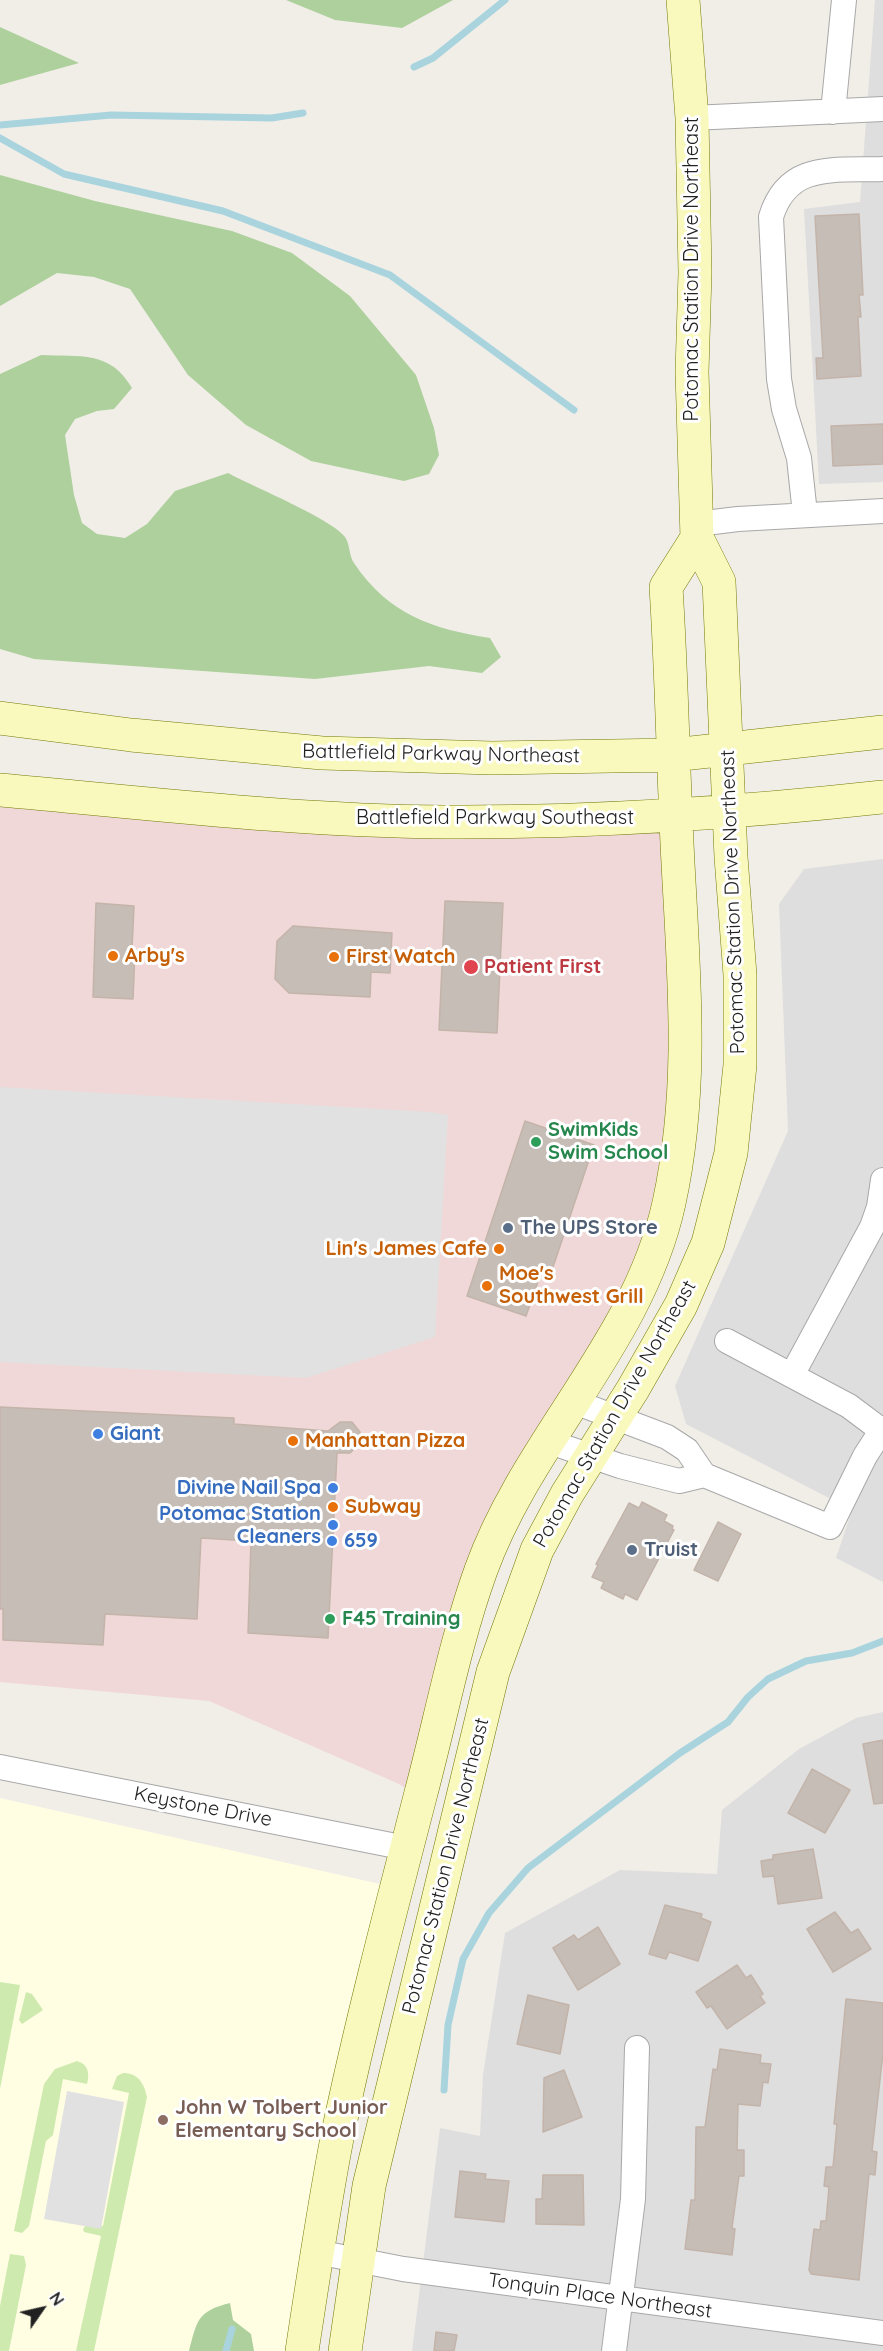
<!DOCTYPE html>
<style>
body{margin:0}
#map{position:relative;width:883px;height:2351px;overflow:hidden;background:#f1eee8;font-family:Quicksand,sans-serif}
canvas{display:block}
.north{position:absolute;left:12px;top:2279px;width:60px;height:60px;-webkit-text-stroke:4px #fff;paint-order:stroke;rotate:56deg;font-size:16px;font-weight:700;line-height:24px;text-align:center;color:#212121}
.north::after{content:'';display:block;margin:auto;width:21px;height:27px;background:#212121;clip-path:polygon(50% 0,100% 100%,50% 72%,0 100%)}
</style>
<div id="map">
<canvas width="883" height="2351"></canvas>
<div class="north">N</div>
</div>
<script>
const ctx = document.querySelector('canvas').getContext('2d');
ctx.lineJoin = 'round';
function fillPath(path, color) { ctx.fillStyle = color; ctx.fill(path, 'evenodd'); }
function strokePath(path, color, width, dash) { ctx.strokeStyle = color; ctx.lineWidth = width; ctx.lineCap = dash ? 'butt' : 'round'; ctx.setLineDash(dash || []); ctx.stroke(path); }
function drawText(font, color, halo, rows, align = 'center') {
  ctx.font = font + ' Quicksand,sans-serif'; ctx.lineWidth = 6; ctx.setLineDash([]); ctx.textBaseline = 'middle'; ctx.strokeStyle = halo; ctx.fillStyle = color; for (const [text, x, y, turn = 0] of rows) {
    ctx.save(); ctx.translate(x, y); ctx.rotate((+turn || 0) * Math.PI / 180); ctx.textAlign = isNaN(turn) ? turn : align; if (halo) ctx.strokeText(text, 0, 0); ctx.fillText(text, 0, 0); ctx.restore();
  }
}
fillPath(new Path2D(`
 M875,0h8v482l-64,2 -15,-275 56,-7z
 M883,859v723l-47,-24 16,-48 -166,-86 -11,-38 113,-255 -9,-227 25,-35z
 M883,1712v639h-471l28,-223 40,8 3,-61 22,-142 115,-63 97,4 5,-64 77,-61 57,-31z`), '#dfdede');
fillPath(new Path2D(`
 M0,790l676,26 11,210 -44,220 -119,236 -104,316 -21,-14 -190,-83 -209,-19z`), '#f1d8d8');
fillPath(new Path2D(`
 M0,1798l380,86 -93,467h-287z`), '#fffee3');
fillPath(new Path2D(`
 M0,1982l20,3 -20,104z
 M26,1992l6,2 11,16 -21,14 -3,-4z
 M77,2061c11,3 13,12 10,23l-24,-5 -10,56 -7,6 -17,85 -7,7 -8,-2 30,-147 11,-15z
 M123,2073c15,0 21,10 24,24l-53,254h-18l25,-115 -17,-4 -1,-3 4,-5 16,2 26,-133 -17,-4 5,-13z
 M10,2254l14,2 2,9 -17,86h-9v-45z`), '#cfeaaf');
fillPath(new Path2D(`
 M286,0h167l-51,28 -67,-8z
 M0,27l79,36 -79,22z
 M0,175l95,26 137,30 60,22 58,43 66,79 18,53 5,27 -10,19 -25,7 -93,-20 -65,-36 -58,-50 -58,-86 -36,-12 -37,-4 -57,33z
 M41,355c39,2 69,-5 91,33l-18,21 -17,2 -22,8 -10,16 9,60 8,28 15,11 28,4 22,-14 28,-33 53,-18c24,13 104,46 117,64 5,7 4,19 9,26 34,51 78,66 136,75l11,19 -19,16 -53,-7 -114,13 -281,-20 -34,-10v-275z
 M230,2303l3,17 18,14 3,17h-65c8,-30 8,-40 41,-48z`), '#aed09d');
fillPath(new Path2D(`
 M0,1087l431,25 17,3 -13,222 -129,41 -306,-16z
 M67,2091l57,11 -23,127 -57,-10z`), '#e1e1e1');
strokePath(new Path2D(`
 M414,67l19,-9 72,-58
 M0,125l111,-10 161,3 31,-5
 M0,138l64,36 159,37 167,64 184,135
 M444,2090l4,-65 15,-66 26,-46 39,-45 152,-115 48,-31 20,-25 20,-18 38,-18 46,-8 31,-12
 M226,2351l6,-22`), '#a9d4de', 7);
const building = new Path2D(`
 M859,214l4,81h-4l2,22h-3l3,59 -44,3 -1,-21h7l-8,-142z
 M883,424v40l-50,2 -2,-40z
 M445,901l58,2 -6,130 -58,-3z
 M96,903l38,3 -2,43 3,1 -2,49 -40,-2z
 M293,926l99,7 -2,40 -19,-1 -1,25 -81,-4 -14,-14 2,-38z
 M525,1121l69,24 -44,131 -9,-3 -15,43 -59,-20z
 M0,1407l234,11v6l94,7 12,-9h12l8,10 -1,12 -9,9h-13l-9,185 -80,-5 3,-92 -50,-3 -4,81 -92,-5 -2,31 -100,-5v-31h-3z
 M642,1502l25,13 -3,6 9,5 -1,3 2,1 -37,70 -12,-6 -2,5 -22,-11 3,-6 -12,-5 6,-12 -2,-1 33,-61 10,5z
 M718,1522l23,12 -23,47 -24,-11z
 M883,1740v63l-9,1 -11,-60z
 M812,1769l38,21 -25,43 -37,-20z
 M813,1849l9,49 -44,6 -4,-28 -11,1 -2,-16 12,-2v-4z
 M665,1905l37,9 -1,4 10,4 -13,39 -29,-9 -3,7 -17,-5z
 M835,1912l16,21 7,-4 13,20 -38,23 -26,-43z
 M598,1927l22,37 -42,26 -25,-42 21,-13 4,5z
 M737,1965l9,13 5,-3 12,19 -3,2 5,7 -38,26 -16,-23 -4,2 -11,-16z
 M528,1995l41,10 -9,49 -43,-10z
 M846,1999l37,4v50l-11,98 5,1 -2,23 -6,-1 -10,106 -48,-6 -2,-4 5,-41 6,1 1,-9h5l3,-34 -5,-1 2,-19h7l4,-43h-3z
 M720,2049l41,6 -1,8 11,1 -3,19 -5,-1 -3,24 -22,-2 -1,46h7v26h-5l-7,52 3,1 -3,26 -47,-6 6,-49h4l1,-73h9l8,-58 4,1z
 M564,2070l18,47 -39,15 1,-54z
 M460,2171l26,3 -1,5 24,2 -5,41 -49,-5z
 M543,2175h40l1,50 -48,-1v-25h6z
 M436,2332l21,3 -3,16h-20z`);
fillPath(building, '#c6bdb7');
strokePath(building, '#c3b4aa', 1.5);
const street = new Path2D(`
 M833,112l11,-112
 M692,118l191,-9
 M805,514l-6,-56 -15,-49 -5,-30 -8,-162c17,-56 64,-46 112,-48
 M697,524l41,-5 145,-8
 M727,1341l122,65 32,24
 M792,1375l80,-148 7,-20 4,-27
 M547,1441l73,25 59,15 25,-6 -17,-25 -20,-13 -92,-35
 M704,1475l126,52 35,-71 18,-28
 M0,1767l406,81
 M317,2252l86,17 480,64
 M614,2351l19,-152 4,-151`);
const secondary = new Path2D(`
 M0,718l131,17 191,18 170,5 181,-3 210,-23
 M0,790c147,13 296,31 444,32 147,1 293,-9 439,-25
 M302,2351c11,-73 22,-146 36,-218 24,-114 54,-228 83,-340 20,-75 34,-151 60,-223 47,-130 158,-229 188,-367 25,-115 15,-225 9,-340 -5,-92 -6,-184 -12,-276l31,-49
 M345,2351l24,-165 124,-514 44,-122 30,-56 66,-105 48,-84 27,-62 23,-90 9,-88v-90l-9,-118 -12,-275 -22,-44 -5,-166 3,-99 -3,-155 -9,-118`);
strokePath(street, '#a8a8a8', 26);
strokePath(secondary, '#737a06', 34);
strokePath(street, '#fff', 24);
strokePath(secondary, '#f9f9be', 33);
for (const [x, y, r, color] of [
 [113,956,6,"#e8710a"],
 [334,957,6,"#e8710a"],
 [471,967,8,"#e0444e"],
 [536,1142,6,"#2e9e5b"],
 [508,1228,6,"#5c6f8a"],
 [499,1249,6,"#e8710a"],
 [487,1286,6,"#e8710a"],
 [98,1434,6,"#3f7fe0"],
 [293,1441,6,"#e8710a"],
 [333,1488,6,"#3f7fe0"],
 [333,1507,6,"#e8710a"],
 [333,1525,6,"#3f7fe0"],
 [332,1541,6,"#3f7fe0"],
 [632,1550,6,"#5c6f8a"],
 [330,1619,6,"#2e9e5b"],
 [163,2120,6,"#8d6e63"]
]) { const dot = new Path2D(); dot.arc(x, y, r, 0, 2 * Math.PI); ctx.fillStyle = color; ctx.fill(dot); strokePath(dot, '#fff', 2); }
drawText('20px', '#212121', '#fff', [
 ["Potomac Station Drive Northeast",692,269,-90],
 ["Battlefield Parkway Northeast",441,754,1],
 ["Battlefield Parkway Southeast",495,818],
 ["Potomac Station Drive Northeast",733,902,-92],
 ["Potomac Station Drive Northeast",615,1414,-60],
 ["Keystone Drive",203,1807,11],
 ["Potomac Station Drive Northeast",446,1866,-76],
 ["Tonquin Place Northeast",600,2296,8]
]);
drawText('bold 20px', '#c56008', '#fff', [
 ["Arby's",125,956],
 ["First Watch",346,957],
 ["Lin's James Cafe",487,1249,"right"],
 ["Moe's",499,1274],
 ["Southwest Grill",499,1297],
 ["Manhattan Pizza",305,1441],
 ["Subway",345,1507]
], 'left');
drawText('bold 20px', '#be3a42', '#fff', [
 ["Patient First",484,967]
], 'left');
drawText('bold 20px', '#27864d', '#fff', [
 ["SwimKids",548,1130],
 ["Swim School",548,1153],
 ["F45 Training",342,1619]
], 'left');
drawText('bold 20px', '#4e5e75', '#fff', [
 ["The UPS Store",520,1228],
 ["Truist",644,1550]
], 'left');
drawText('bold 20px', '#366cbe', '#fff', [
 ["Giant",110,1434],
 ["Divine Nail Spa",321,1488,"right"],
 ["Potomac Station",321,1514,"right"],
 ["Cleaners",321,1537,"right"],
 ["659",344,1541]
], 'left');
drawText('bold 20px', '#785e54', '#fff', [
 ["John W Tolbert Junior",175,2108],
 ["Elementary School",175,2131]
], 'left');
</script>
